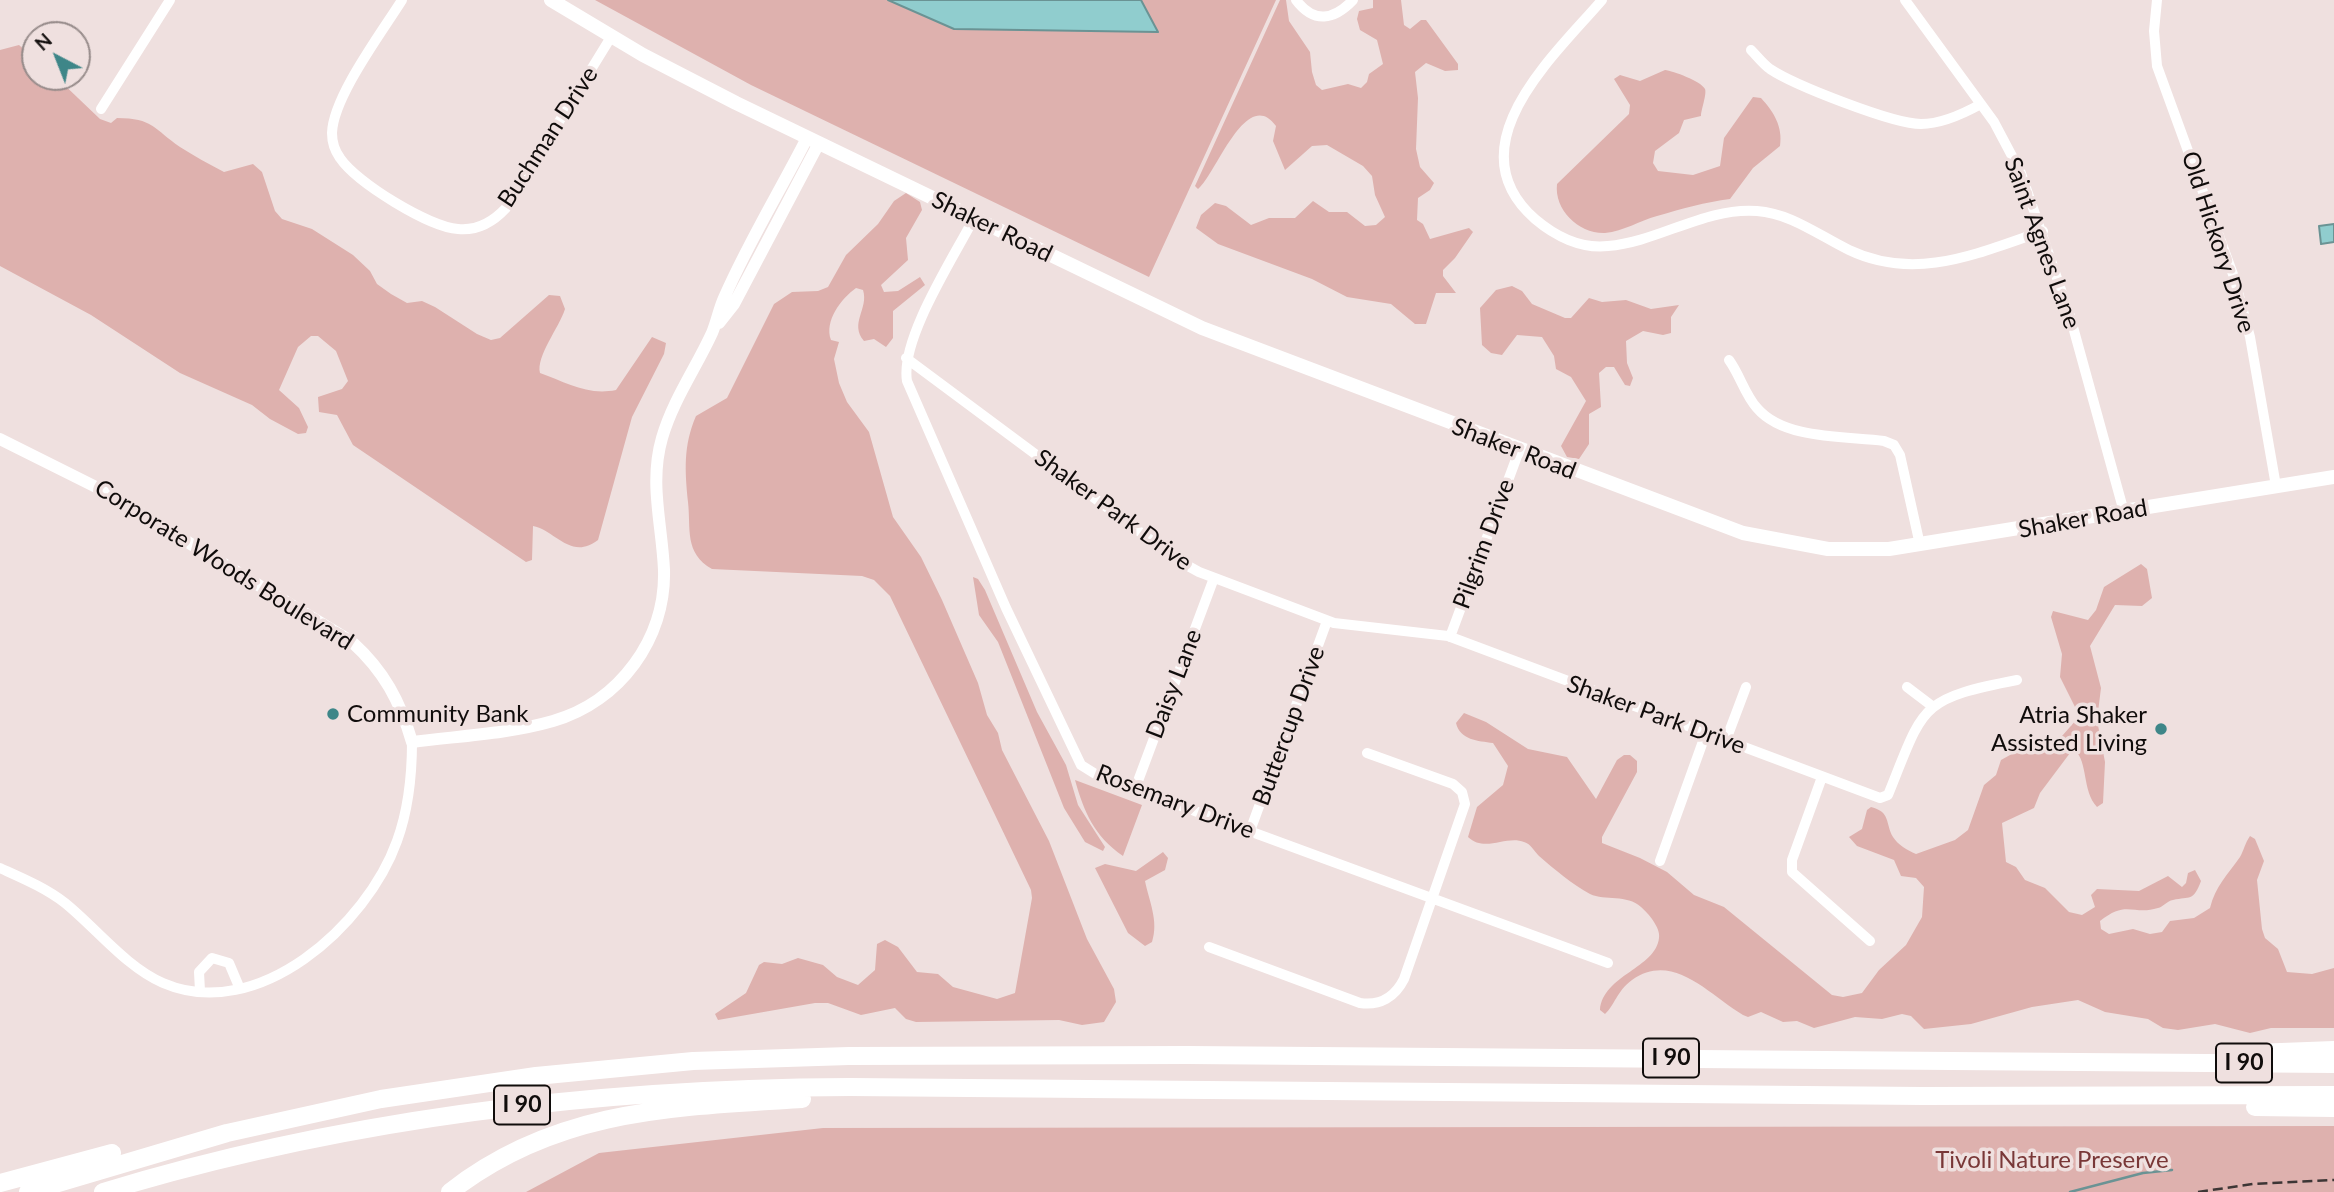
<!DOCTYPE html>
<style>
body{margin:0}
#map{position:relative;width:2334px;height:1192px;overflow:hidden;background:#efe0df;font-family:Lato,sans-serif}
canvas{display:block}
.north{position:absolute;left:21px;top:21px;width:70px;height:70px;box-sizing:border-box;background:#efe0df;border:2px solid #968b8a;border-radius:50%;rotate:318deg;font-size:19px;font-weight:700;line-height:28px;text-align:center;color:#100c0b}
.north::after{content:'';display:block;margin:auto;width:24px;height:32px;background:#3e8688;clip-path:polygon(50% 0,100% 100%,50% 72%,0 100%)}
</style>
<div id="map">
<canvas width="2334" height="1192"></canvas>
<div class="north">N</div>
</div>
<script>
const ctx = document.querySelector('canvas').getContext('2d');
ctx.lineJoin = 'round';
function fillPath(path, color) { ctx.fillStyle = color; ctx.fill(path, 'evenodd'); }
function strokePath(path, color, width, dash) { ctx.strokeStyle = color; ctx.lineWidth = width; ctx.lineCap = dash ? 'butt' : 'round'; ctx.setLineDash(dash || []); ctx.stroke(path); }
function drawText(font, color, halo, rows, align = 'center') {
  ctx.font = font + ' Lato,sans-serif'; ctx.lineWidth = 7; ctx.setLineDash([]); ctx.textBaseline = 'middle'; ctx.strokeStyle = halo; ctx.fillStyle = color; for (const [text, x, y, turn = 0] of rows) {
    ctx.save(); ctx.translate(x, y); ctx.rotate((+turn || 0) * Math.PI / 180); ctx.textAlign = isNaN(turn) ? turn : align; if (halo) ctx.strokeText(text, 0, 0); ctx.fillText(text, 0, 0); ctx.restore();
  }
}
fillPath(new Path2D(`
 M595,0h681l-127,277 -398,-192z
 M1280,0h6l3,21 21,31 2,20 4,13 6,5 26,-6 13,4 6,-6 2,-8 14,-10 -6,-24 -17,-10 -3,-11 2,-8 14,-3v-8h28l3,25 6,4 11,-9h5l32,44v6l-13,1 -19,-8 -11,9 3,26 -2,51 4,18 14,16 -4,7 -12,8 -1,22 6,4 7,15 39,-11 4,4 -18,26 -12,12v6l13,17h-20l-10,31h-11l-24,-20 -44,-7 -35,-18 -94,-35 -22,-16 5,-13 14,-12 11,3 25,19 18,-7h26l18,-17 16,11h18l18,14 11,-1 9,-8 -10,-22 -3,-19 -9,-10 -36,-21 -15,1 -27,24 -12,-29 3,-15c-30,-41 -61,51 -78,63l-3,-3z
 M19,45l16,14v18h21l44,42 11,4 6,-5c36,0 37,11 63,29 14,9 29,17 44,25l29,-8 9,8 13,39 7,8 30,10 41,26 17,16 7,13 14,10 16,9 15,-2 13,6 42,27 14,6 9,-2 49,-43 11,1 5,13c-6,19 -29,47 -25,64 26,9 47,23 76,17l36,-53 14,6 -2,11 -32,63 -34,123c-27,21 -43,-10 -65,-14l-1,34 -6,2 -173,-117 -16,-30 -18,-3 -1,-15 24,-8 6,-8 -12,-30 -18,-15h-7l-13,11 -19,43 20,18 9,19 -2,6 -8,1 -28,-15 -18,-14 -72,-32 -89,-58 -91,-49v-216z
 M1665,70c8,1 36,11 40,19 2,5 -4,21 -4,27l-17,4 -5,13 -24,18 -2,12 5,8 35,4 27,-9 4,-28 29,-41 8,1c13,14 22,29 19,48l-27,22 -23,31c-24,3 -49,10 -73,17 -18,5 -33,15 -52,17 -26,1 -51,-23 -48,-49l72,-70 1,-9 -16,-26 6,-4 20,6z
 M906,193l14,9 2,8 -16,28 2,22 -27,25 3,7 14,-1 22,-14 5,8 -32,26v27l-7,9 -12,-8 -10,2c-15,-18 5,-32 -1,-51l-7,-2c-15,11 -32,33 -25,52l8,2 -5,17 5,24 8,19 22,30 24,85 28,40 21,43 36,83 9,32 11,18 4,17 47,91 38,98 27,50 2,13 -12,20 -22,3 -23,-5 -143,2 -10,-3 -11,-11 -34,7 -33,-12h-13l-97,17 -3,-6 31,-21 13,-28 5,-3 18,2 16,-6 25,7 14,12 21,8 17,-15 2,-26 8,-4 13,7 19,25 21,2 15,13 44,12 18,-6 17,-95 -1,-8 -141,-294 -16,-16 -12,-4 -150,-7c-28,-16 -21,-40 -24,-67 -3,-31 -5,-56 8,-86l31,-18 47,-94 18,-12 26,-1 10,-4 18,-32 32,-31 16,-23z
 M1512,286l10,5 10,13 33,14h6l18,-20 13,4 24,-2 25,9 28,-4 -8,12v16l-8,2 -20,-4 -17,10 1,22 6,15 -3,8 -5,-1 -11,-18h-8l-7,6 2,34 -12,7v30l-10,15 -12,-2 -6,-11 25,-45 -15,-24 -15,-8 -2,-13 -12,-19 -25,-2 -15,20 -11,-2 -9,-8 -2,-37 16,-18z
 M2141,564l6,5 5,29 -10,8 -27,-1 -25,41 11,42 -4,32 8,42 -2,41 -6,4c-15,-16 -9,-46 -22,-56l-5,2 -30,40 -6,15 -32,15 4,39 10,5 9,13 20,8 24,24 13,3 13,-8 -4,-12 6,-6 42,2 29,-15 14,11 4,-4 2,-10 7,-3 6,11c-8,21 -11,15 -28,19 -6,1 -10,7 -15,8 -25,8 -31,-9 -58,13l1,8 8,5 24,-5 17,5 12,-2 8,-11 24,-3 16,-10c5,-21 18,-34 30,-51 4,-7 5,-14 10,-21l5,3 9,22 -7,19 5,49 3,9 13,11 9,23 25,2 22,-6v60h-63l-21,5 -35,-9 -37,6 -15,-2 -15,-9 -43,-7 -27,-12 -46,7 -61,17 -47,5 -13,-13 -9,-2 -20,5 -27,-2 -41,11 -17,-7 -14,1 -22,-10 -13,5 -5,-2c-35,-21 -70,-64 -111,-35 -16,12 -17,25 -27,34l-5,-4c3,-35 56,-42 59,-72 2,-10 -11,-25 -18,-31 -14,-13 -36,-6 -51,-13 -17,-9 -36,-25 -51,-38 -5,-5 -8,-12 -15,-14 -18,-7 -39,11 -56,-5l9,-30 26,-22 5,-19 -15,-23c-15,-2 -33,-3 -37,-20l8,-10 22,9 42,27 39,8 29,42 21,-39 7,-5h6l7,6v11l-35,65v6l38,15 27,14 27,23 30,12 108,88 11,2 19,-4 17,-23 27,-25 16,-28 2,-30 -8,-9 -15,-2 -7,-16 -37,-14 -8,-9 13,-8 5,-19 4,-3c20,5 14,16 22,30 5,8 14,13 23,17l39,-14 13,-10 16,-45 12,-10 5,-15 29,-16 32,-8 15,-17v-8l-17,-34 2,-23 -11,-37 2,-6 35,9 8,-10 8,-23z
 M973,577l5,2 7,11 52,122 29,53 12,40 27,42 -2,4 -18,-9 -21,-34 -66,-166 -19,-27z
 M1075,780l67,25 -19,51c-29,-20 -39,-44 -48,-76z
 M1163,852l5,6 -3,12 -20,11c4,20 14,40 7,61l-7,4 -17,-13 -33,-65 10,-4 31,7z
 M2334,1126v66h-1808l73,-39 224,-25z`), '#deb1ae');
const water = new Path2D(`
 M888,0h253l17,32 -204,-3z
 M2334,224v18l-13,2 -2,-18z`);
fillPath(water, '#90cdce');
strokePath(water, '#6a9394', 2);
strokePath(new Path2D(`
 M2070,1192l73,-19 29,-3`), '#6a9394', 2.5);
strokePath(new Path2D(`
 M402,0c-20,32 -69,97 -70,133 0,9 3,18 8,25 17,25 89,69 118,71 20,2 35,-7 48,-21l105,-171
 M1296,0c18,24 38,20 57,0
 M1602,0c-47,55 -150,146 -67,219 20,17 46,30 73,27 50,-4 97,-39 149,-35 33,2 63,25 92,39 67,32 129,3 194,-19
 M1905,0l89,122 27,51 49,143 54,196
 M2157,0l-3,31 3,35 77,211 16,60 26,149
 M1751,50c6,6 12,14 19,19 24,16 123,55 151,55 21,0 42,-10 60,-20
 M101,109l69,-109
 M974,218c-20,39 -74,121 -67,163l99,227 75,157 16,10 511,188
 M906,358l273,203 20,11 135,51 114,13 432,162 8,-3c36,-89 30,-96 129,-115
 M1729,360c11,15 16,35 28,48 27,32 89,28 127,33l10,4 6,10 20,90
 M1450,637l69,-186
 M1907,687l25,19
 M1726,740l20,-53
 M1822,777l-30,83v12l78,69
 M1135,789l79,-211
 M1250,831l77,-210
 M1660,861l46,-128
 M0,868c22,10 46,20 65,35 31,25 61,64 98,80 95,41 204,-58 234,-142 12,-33 15,-65 15,-99
 M1209,947l151,56c20,3 35,-6 44,-24l61,-175 -3,-12 -9,-8 -86,-31
 M200,991l-1,-19 13,-14 17,5 11,26`), '#fff', 10);
strokePath(new Path2D(`
 M719,323l15,-19 85,-161
 M0,439l102,51 250,152c32,29 48,59 60,100 46,-6 96,-8 141,-21 67,-19 113,-83 111,-151 -2,-46 -15,-87 -2,-132 11,-38 34,-70 50,-105 5,-12 7,-24 12,-35 24,-55 56,-107 83,-160`), '#fff', 12);
strokePath(new Path2D(`
 M551,0l92,55 93,48 466,225 541,205 85,16h61l445,-72`), '#fff', 14);
strokePath(new Path2D(`
 M2255,1053l79,-3
 M2255,1107l79,1
 M0,1183l112,-30
 M28,1192l199,-59 154,-34 155,-23 157,-15 156,-5 339,-1 1146,9
 M103,1192c243,-74 494,-104 747,-105l1073,9 411,-1
 M450,1192c106,-83 223,-85 352,-93`), '#fff', 18);
strokePath(new Path2D(`
 M2198,1192l55,-8 81,-4`), '#3d3635', 2.5, [10, 5]);
for (const [x, y, r, color] of [
 [333,714,7,"#3e8688"],
 [2161,729,7,"#3e8688"]
]) { const dot = new Path2D(); dot.arc(x, y, r, 0, 2 * Math.PI); ctx.fillStyle = color; ctx.fill(dot); strokePath(dot, '#efe0df', 2.5); }
for (const [x, y, w] of [
 [1671,1058,56],
 [2244,1063,56],
 [522,1105,56]
]) { const box = new Path2D(); box.roundRect(x - w / 2, y - 19.5, w, 39, 5); ctx.fillStyle = '#efe0df'; ctx.fill(box); strokePath(box, '#100c0b', 2); }
drawText('bold 23px', '#100c0b', null, [
 ["I 90",1671,1058],
 ["I 90",2244,1063],
 ["I 90",522,1105]
]);
drawText('24px', '#100c0b', '#efe0df', [
 ["Buchman Drive",548,137,-57],
 ["Shaker Road",992,227,26],
 ["Old Hickory Drive",2218,242,72],
 ["Saint Agnes Lane",2042,243,70],
 ["Shaker Road",1514,449,21],
 ["Shaker Park Drive",1113,510,36],
 ["Shaker Road",2083,519,-10],
 ["Pilgrim Drive",1484,544,-70],
 ["Corporate Woods Boulevard",224,565,32],
 ["Daisy Lane",1174,684,-69],
 ["Shaker Park Drive",1656,715,20],
 ["Buttercup Drive",1289,726,-70],
 ["Rosemary Drive",1175,802,21]
]);
drawText('24px', '#100c0b', '#efe0df', [
 ["Community Bank",347,714],
 ["Atria Shaker",2147,715,"right"],
 ["Assisted Living",2147,743,"right"]
], 'left');
drawText('24px', '#793737', '#efe0df', [
 ["Tivoli Nature Preserve",2052,1160]
]);
</script>
